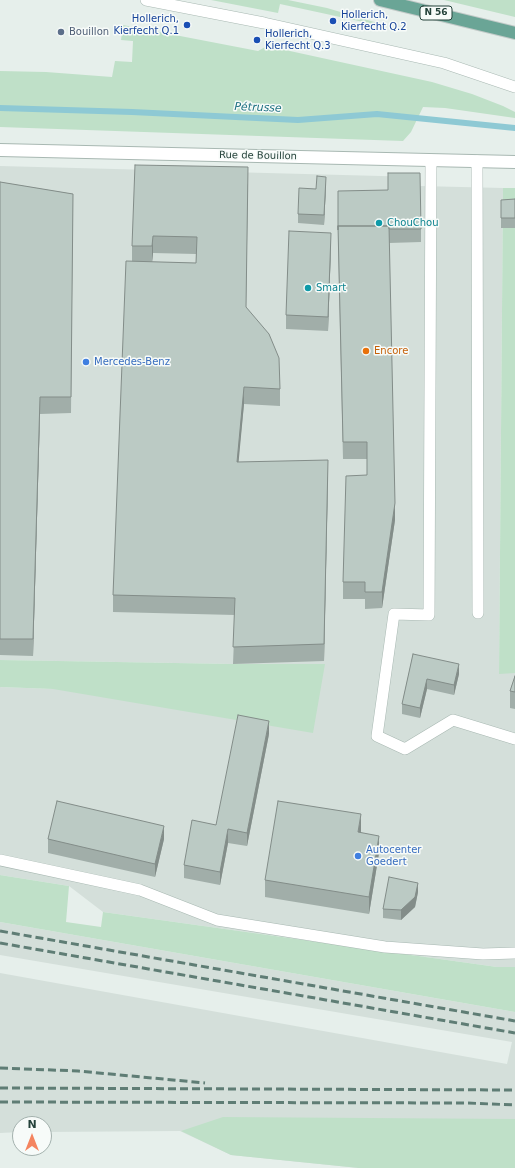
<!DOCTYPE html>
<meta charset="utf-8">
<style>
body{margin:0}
#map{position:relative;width:515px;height:1168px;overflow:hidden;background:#e6efeb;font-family:"DejaVu Sans",sans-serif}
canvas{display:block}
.north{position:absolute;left:12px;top:1116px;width:40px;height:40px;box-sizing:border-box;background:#f7fbf9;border:1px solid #a3b1ad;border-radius:50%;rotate:0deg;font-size:11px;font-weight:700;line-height:16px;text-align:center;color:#24423a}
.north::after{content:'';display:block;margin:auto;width:14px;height:18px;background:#f4845f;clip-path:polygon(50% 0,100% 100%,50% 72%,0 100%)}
</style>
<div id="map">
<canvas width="515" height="1168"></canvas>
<div class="north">N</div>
</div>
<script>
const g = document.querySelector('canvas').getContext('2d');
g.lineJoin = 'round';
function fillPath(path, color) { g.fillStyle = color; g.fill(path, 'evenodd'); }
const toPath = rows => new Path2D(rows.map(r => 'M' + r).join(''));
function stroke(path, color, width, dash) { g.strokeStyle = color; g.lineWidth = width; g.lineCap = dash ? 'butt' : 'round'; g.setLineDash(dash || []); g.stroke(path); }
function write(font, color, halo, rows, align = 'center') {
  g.font = font + ' "DejaVu Sans",sans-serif'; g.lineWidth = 3; g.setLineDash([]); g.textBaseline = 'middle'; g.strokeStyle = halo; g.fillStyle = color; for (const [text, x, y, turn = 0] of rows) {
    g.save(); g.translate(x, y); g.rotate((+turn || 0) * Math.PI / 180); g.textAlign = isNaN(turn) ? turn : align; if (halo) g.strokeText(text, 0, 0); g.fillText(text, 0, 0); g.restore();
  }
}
fillPath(toPath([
 [0,166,419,177,420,186,503,188,499,673,515,673,515,967,497,967,103,912,69,886,0,875,0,687,53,689,325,664,233,664,0,660],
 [0,922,515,1012,515,1168,359,1168,231,1155,180,1131,44,1132,44,1124,20,1124,20,1132,0,1133,0,973,507,1064,512,1042,0,955]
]), '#d4dfda');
fillPath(toPath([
 [211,0,288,0,327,8,381,24,379,25,368,23,280,4,278,13],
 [444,0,515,0,515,17],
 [123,25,258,51,267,46,432,82,472,94,503,106,515,112,515,118,445,108,423,107,411,132,403,141,0,127,0,71,46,72,112,77,115,61,132,62,133,41,121,40],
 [503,188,515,188,515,673,499,674],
 [0,660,233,664,325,664,313,733,53,689,0,687],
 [0,875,69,886,66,922,101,927,103,912,497,967,515,967,515,1012,0,922],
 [223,1117,515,1119,515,1168,359,1168,231,1155,181,1131]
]), '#bfe0c8');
stroke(toPath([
 [0,108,132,112,298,120,377,114,515,128]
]), '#8ec9d4', 6);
const service = toPath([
 [146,0,264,23,444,63,515,87],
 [431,160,429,615,394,614,377,736,405,749,453,720,515,739],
 [477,161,478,613],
 [0,860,140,890,217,920,385,947,483,954,515,953]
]);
const tertiary = toPath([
 [0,150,515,162]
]);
const primary = toPath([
 [380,0,515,33]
]);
stroke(service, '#a8b8b2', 12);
stroke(tertiary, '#a8b8b2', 14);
stroke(primary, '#c2cac8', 14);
stroke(service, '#fff', 11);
stroke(tertiary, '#fff', 12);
stroke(primary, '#6aa596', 12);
stroke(toPath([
 [0,931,515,1021],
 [0,943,515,1033],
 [0,1068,78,1071,205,1083],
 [0,1088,515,1090],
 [0,1102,467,1103,515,1105]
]), '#5f7d75', 3, [8, 4]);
fillPath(toPath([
 [0,182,73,194,71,413,40,414,33,656,0,655],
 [248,184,246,307,280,389,280,406,244,404,238,462,328,477,324,661,233,664,235,615,113,612,113,595,132,261,132,246],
 [153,253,196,254,196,263,152,262],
 [326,186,324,225,298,223,298,214,316,189],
 [338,191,421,229,421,242,389,243,395,520,382,608,365,609,365,599,343,599,343,582,367,475,367,459,343,459,338,243],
 [515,199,515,228,501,228,501,200],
 [331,246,328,331,286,329,286,315],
 [413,654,459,674,454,695,427,689,420,718,402,714,402,704],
 [515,676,515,709,510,708,510,691],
 [269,734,247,846,228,843,220,885,184,878,184,865,216,825],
 [361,831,360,833,379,853,369,914,265,897,265,880],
 [48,839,164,839,155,877,48,853],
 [418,892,415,907,401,920,383,918,383,909]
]), '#a1aea9');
fillPath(toPath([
 [326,177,326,186,324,225,324,215],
 [331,233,331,246,328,331,328,317],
 [153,236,153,253,152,263,152,246],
 [244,387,244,404,237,479,237,462],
 [40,397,40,414,33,656,33,639],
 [328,460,328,477,324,661,324,644],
 [395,503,395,520,382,608,382,592],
 [459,664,459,674,454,695,454,685],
 [427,679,427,689,420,718,420,708],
 [269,721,269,734,247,846,247,833],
 [361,814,361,831,358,849,358,832],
 [164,826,164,839,155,877,155,864],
 [228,829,228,843,220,885,220,872],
 [379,836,379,853,369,914,369,897],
 [418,883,418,892,415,907,401,920,401,910]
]), '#838d89');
const building = toPath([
 [135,165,248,167,246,307,269,334,279,358,280,389,244,387,237,462,328,460,324,644,233,647,235,598,113,595,126,261,196,263,197,237,153,236,152,246,132,246,135,165],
 [388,173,420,173,421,229,389,229,389,226,338,226,338,230,338,191,388,190,388,173],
 [317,176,326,177,324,215,298,214,299,188,316,189,317,176],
 [0,182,73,194,71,397,40,397,33,639,0,639,0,182],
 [515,199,515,218,501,218,501,200,515,199],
 [338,226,389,226,395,503,382,592,365,592,365,582,343,582,346,476,367,475,367,442,343,442,338,226],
 [289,231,331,233,328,317,286,315,289,231],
 [413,654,459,664,454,685,427,679,420,708,402,704,413,654],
 [515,676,515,692,510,691,515,676],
 [238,715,269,721,247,833,228,829,220,872,184,865,192,820,216,825,238,715],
 [57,801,164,826,155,864,48,839,57,801],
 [278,801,361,814,358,832,379,836,369,897,265,880,278,801],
 [389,877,418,883,415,897,401,910,383,909,389,877]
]);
fillPath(building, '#bbcac4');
stroke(building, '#838d89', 1);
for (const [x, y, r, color] of [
 [333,21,4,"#1a4fb4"],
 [187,25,4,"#1a4fb4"],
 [61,32,4,"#5c6f8a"],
 [257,40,4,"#1a4fb4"],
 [379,223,4,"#0f9aa8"],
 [308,288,4,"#0f9aa8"],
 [366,351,4,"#e8710a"],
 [86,362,4,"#3f7fe0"],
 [358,856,4,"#3f7fe0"]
]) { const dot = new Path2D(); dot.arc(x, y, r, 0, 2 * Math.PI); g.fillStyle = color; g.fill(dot); stroke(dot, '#f7fbf9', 1.5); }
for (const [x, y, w] of [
 [436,13,32]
]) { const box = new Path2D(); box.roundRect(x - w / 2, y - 7, w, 14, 3); g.fillStyle = '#f7fbf9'; g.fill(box); stroke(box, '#24423a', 1); }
write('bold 9px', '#24423a', null, [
 ["N 56",436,13]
]);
write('10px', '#164399', '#f7fbf9', [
 ["Hollerich,",341,15],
 ["Kierfecht Q.2",341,27],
 ["Hollerich,",179,19,"right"],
 ["Kierfecht Q.1",179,31,"right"],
 ["Hollerich,",265,34],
 ["Kierfecht Q.3",265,46]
], 'left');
write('10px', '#4e5e75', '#f7fbf9', [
 ["Bouillon",69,32]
], 'left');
write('10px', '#24423a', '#f7fbf9', [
 ["Rue de Bouillon",258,156,1]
]);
write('10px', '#0d838f', '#f7fbf9', [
 ["ChouChou",387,223],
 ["Smart",316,288]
], 'left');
write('10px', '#c56008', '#f7fbf9', [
 ["Encore",374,351]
], 'left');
write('10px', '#366cbe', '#f7fbf9', [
 ["Mercedes-Benz",94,362],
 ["Autocenter",366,850],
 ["Goedert",366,862]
], 'left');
write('italic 11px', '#1c6f80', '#f7fbf9', [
 ["Pétrusse",258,108,2]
]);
</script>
